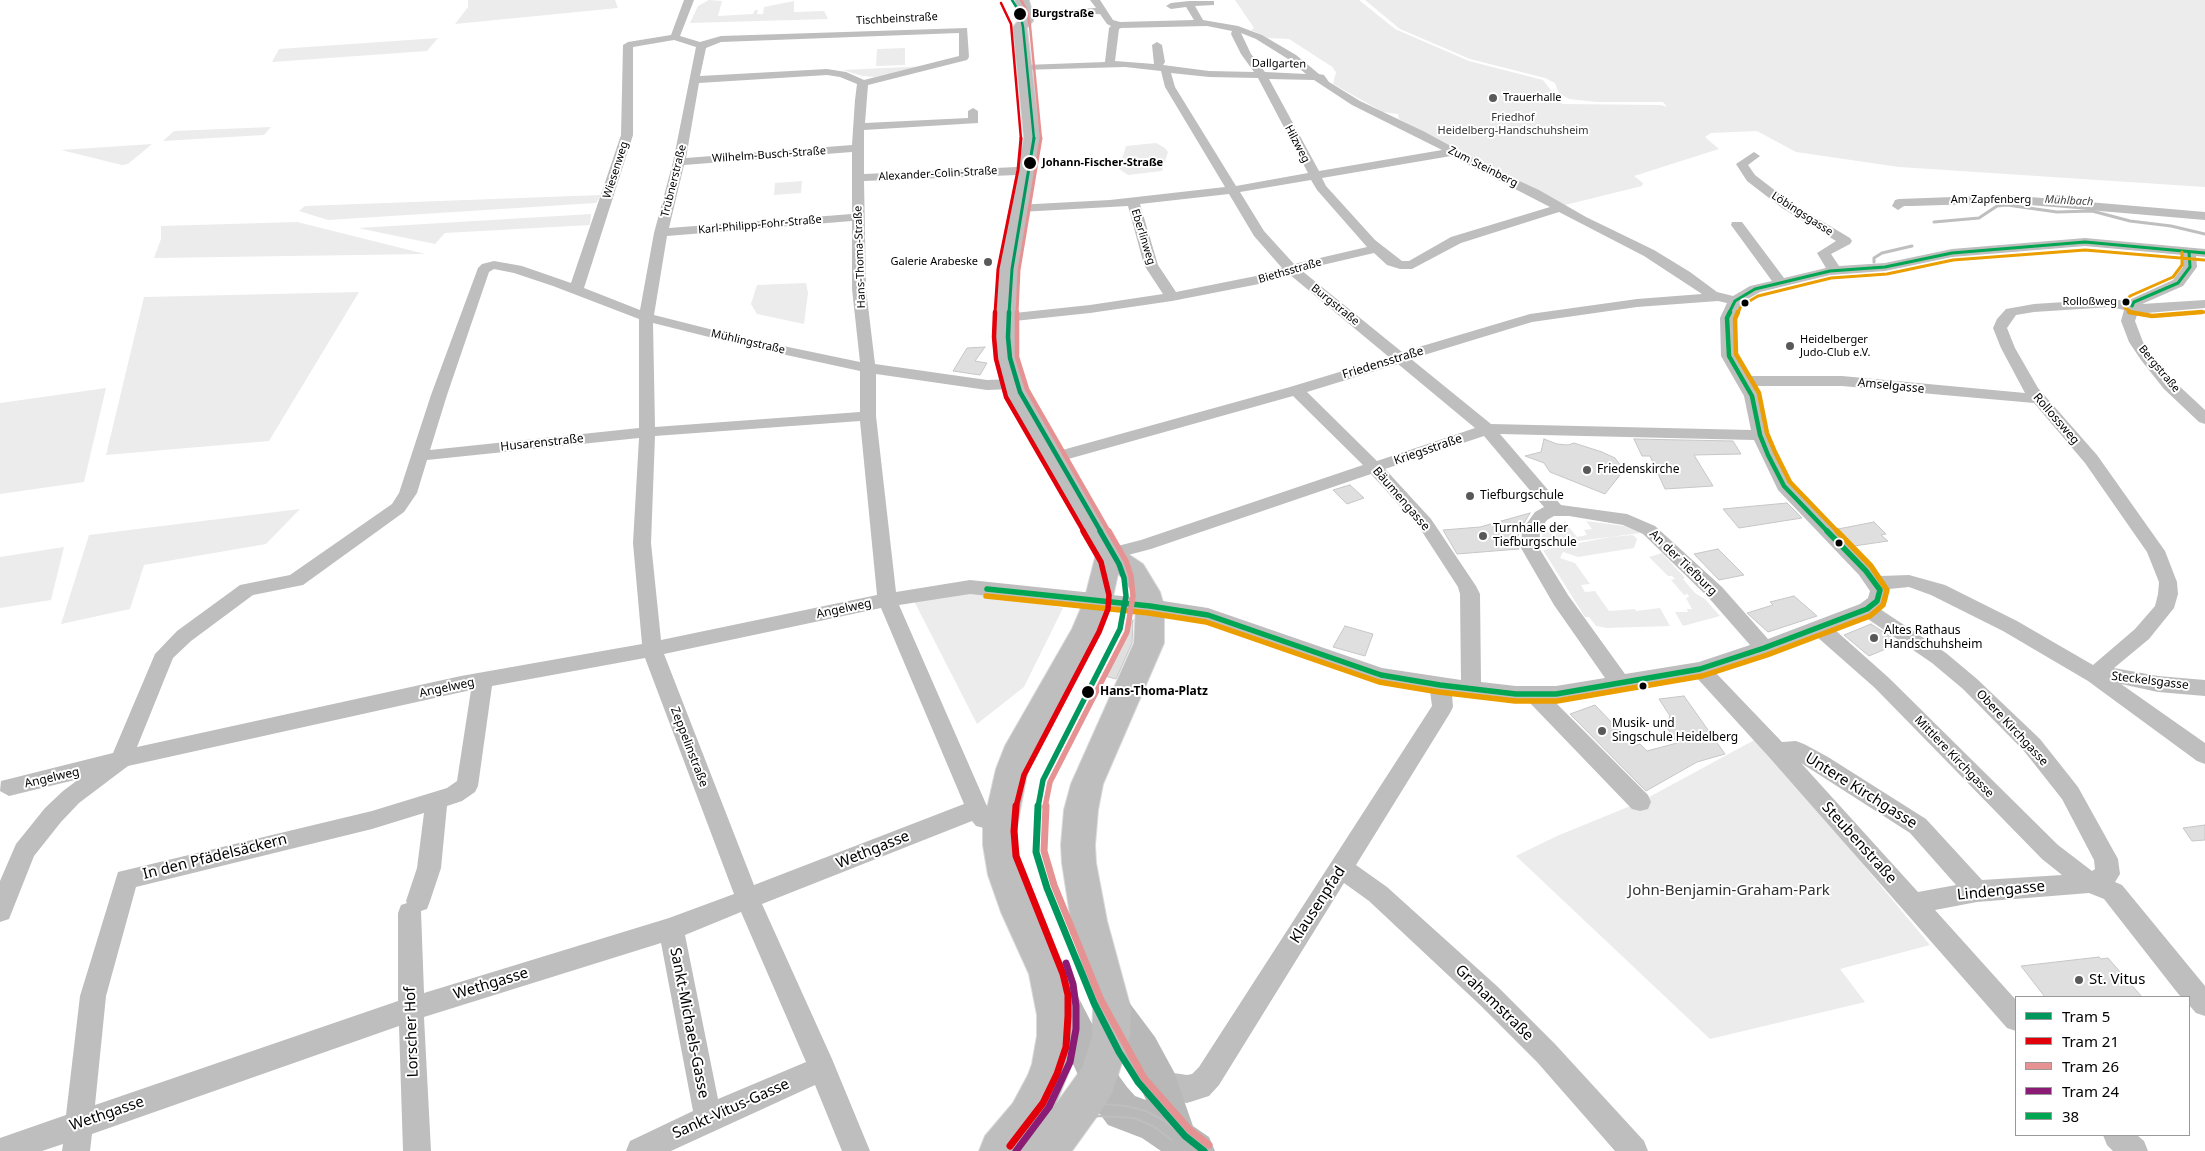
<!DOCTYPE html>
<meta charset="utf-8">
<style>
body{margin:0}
#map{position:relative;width:2205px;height:1151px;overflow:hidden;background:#fff;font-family:"Noto Sans",sans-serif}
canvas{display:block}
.legend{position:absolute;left:2015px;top:996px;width:175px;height:140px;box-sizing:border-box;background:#fff;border:1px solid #999;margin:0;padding:6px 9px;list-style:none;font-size:15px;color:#000}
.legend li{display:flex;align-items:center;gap:10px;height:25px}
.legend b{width:25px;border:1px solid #999}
</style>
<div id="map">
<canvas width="2205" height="1151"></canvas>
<ul class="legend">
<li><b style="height:6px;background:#00975f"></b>Tram 5</li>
<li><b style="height:6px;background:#e2000a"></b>Tram 21</li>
<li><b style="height:6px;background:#e79292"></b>Tram 26</li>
<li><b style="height:6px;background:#8b1c75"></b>Tram 24</li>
<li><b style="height:6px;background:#00a651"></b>38</li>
</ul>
</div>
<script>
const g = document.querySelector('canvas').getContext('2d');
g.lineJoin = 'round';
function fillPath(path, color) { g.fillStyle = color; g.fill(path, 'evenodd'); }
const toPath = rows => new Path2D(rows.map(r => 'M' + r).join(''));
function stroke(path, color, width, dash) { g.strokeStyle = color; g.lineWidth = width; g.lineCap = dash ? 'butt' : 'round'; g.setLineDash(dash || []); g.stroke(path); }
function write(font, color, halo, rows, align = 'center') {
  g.font = font + ' "Noto Sans",sans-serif'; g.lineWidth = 4; g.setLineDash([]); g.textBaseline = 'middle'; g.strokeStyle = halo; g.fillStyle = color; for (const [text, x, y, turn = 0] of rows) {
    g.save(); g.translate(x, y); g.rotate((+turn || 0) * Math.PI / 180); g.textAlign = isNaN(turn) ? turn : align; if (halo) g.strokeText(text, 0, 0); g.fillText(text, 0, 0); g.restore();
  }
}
fillPath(toPath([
 [468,0,615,0,618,8,455,24,468,7],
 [709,0,722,1,718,16,753,14,755,10,758,10,757,14,763,14,764,7,794,1,794,12,824,11,828,19,690,23,698,6],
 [1235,0,1359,0,1395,29,1469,61,1543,80,1562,104,1661,105,1667,107,1663,102,1597,102,1569,99,1559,93,1555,83,1545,78,1470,59,1400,29,1365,0,2205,0,2205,187,1899,167,1796,152,1757,131,1711,133,1705,137,1719,149,1634,176,1643,183,1642,186,1561,206,1399,119,1398,114,1383,112,1333,84,1336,72,1333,69,1334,68,1289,39,1268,38,1251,30,1254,28],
 [438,38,427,51,272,62,279,49],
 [905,48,905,65,876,66,877,49],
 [928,66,875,77,862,76,843,70],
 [271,127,264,135,163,141,174,131],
 [1156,143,1165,148,1168,152,1162,171,1128,175,1119,169,1126,146],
 [152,144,128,164,122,165,61,150],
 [802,181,801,193,774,195,775,183],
 [601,195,596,203,328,220,299,211,305,206],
 [591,214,590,225,445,233,435,244,358,228],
 [297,222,425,254,154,258,161,239,161,226],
 [806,283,808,293,804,324,757,314,751,304,757,285],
 [359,292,269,441,106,455,144,297],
 [106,388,84,482,0,494,0,403],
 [300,509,266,544,144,565,130,609,61,624,89,535],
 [1586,521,1624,526,1641,533,1570,542,1567,538,1540,542,1543,534,1549,528,1565,522,1577,537,1587,535,1584,530,1592,529],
 [1633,535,1637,539,1634,548,1578,557,1563,552,1560,558,1575,563,1590,584,1581,585,1585,592,1595,591,1609,611,1635,609,1636,611,1660,608,1670,626,1607,628,1596,626,1589,617,1585,617,1543,550,1610,537],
 [64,547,51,600,0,608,0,557],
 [1662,553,1685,578,1683,579,1695,593,1705,599,1720,616,1683,626,1675,612,1688,612,1687,609,1692,609,1686,598,1689,597,1688,594,1684,595,1671,580,1675,579,1672,576,1668,576,1649,557],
 [968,589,1063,608,1024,687,977,724,913,599],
 [1758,738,1930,945,1840,969,1865,1002,1710,1039,1516,856,1557,836,1640,802]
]), '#ececec');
stroke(toPath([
 [1934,222,1979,218,1997,206,2007,205,2057,212,2092,211,2130,221,2171,226,2205,234],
 [1874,262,1874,258,1882,253,1912,246]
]), '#bfbfbf', 3);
const building = toPath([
 [985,347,975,361,987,363,980,375,953,371,967,348,985,347],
 [1544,439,1557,444,1568,445,1574,443,1602,452,1615,458,1624,470,1605,494,1550,472,1544,463,1525,456,1541,452,1544,439],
 [1634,439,1733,441,1741,454,1694,455,1713,486,1665,489,1650,456,1642,456,1634,439],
 [1350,485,1364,498,1347,504,1333,490,1350,485],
 [1787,503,1802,518,1739,528,1723,509,1787,503],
 [1530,513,1520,530,1516,542,1519,549,1457,554,1443,530,1480,527,1530,513],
 [1874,522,1886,534,1881,535,1888,541,1854,546,1838,529,1874,522],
 [1718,549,1744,575,1719,580,1694,554,1718,549],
 [1794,596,1817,616,1768,632,1747,613,1773,605,1770,602,1794,596],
 [1133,620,1132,643,1116,679,1105,676,1133,620],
 [1871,624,1900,643,1869,656,1844,635,1871,624],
 [1345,626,1373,634,1365,656,1333,647,1345,626],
 [1684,696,1725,754,1697,762,1646,791,1570,714,1595,705,1634,746,1640,744,1647,751,1677,743,1666,726,1670,716,1659,699,1684,696],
 [2205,825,2205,840,2192,841,2183,828,2205,825],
 [2099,957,2101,959,2108,958,2142,997,2045,997,2021,966,2099,957]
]);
fillPath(building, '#dfdfdf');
stroke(building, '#c7c7c7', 1);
const primary = toPath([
 [1015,0,1029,0,1033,16,1033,21,1027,28,1040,138,1018,269,1015,337,1017,357,1024,384,1033,402,1119,548,1143,564,1160,592,1164,606,1164,643,1103,784,1098,810,1095,845,1096,863,1107,921,1131,1009,1130,1037,1113,1091,1103,1108,1072,1151,979,1151,985,1136,1013,1103,1028,1075,1032,1064,1037,1036,1037,1015,1029,974,1001,912,988,875,983,845,983,826,996,769,1005,746,1072,629,1084,601,1096,554,1069,504,1009,402,1002,384,995,357,993,337,998,269,1024,138,1013,27,1019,20,1015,0],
 [1118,574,1123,578,1132,592,1136,606,1134,643,1071,784,1064,810,1061,845,1062,863,1071,921,1093,1009,1092,1037,1082,1068,1056,1104,1072,1064,1075,1036,1075,1015,1067,974,1036,910,1022,875,1017,845,1017,826,1028,769,1037,747,1100,629,1112,601,1118,574]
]);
stroke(primary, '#dbdbdb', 2);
fillPath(toPath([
 [684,0,694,0,680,36,700,42,721,36,967,28,969,57,967,60,868,85,865,123,968,118,968,111,973,108,978,111,978,123,864,130,864,174,1017,167,1023,171,1017,175,864,181,866,289,875,364,987,380,1013,379,1018,381,1021,384,1018,387,1013,389,987,390,876,374,876,416,896,592,970,580,1150,599,1208,608,1382,668,1461,680,1460,594,1458,587,1419,527,1371,474,1151,549,1109,560,1102,558,1100,554,1102,550,1141,540,1363,465,1293,396,1054,463,1048,462,1046,458,1048,454,1290,387,1389,357,1289,274,1259,284,1172,301,1090,313,1005,322,1000,321,998,318,1005,314,1090,305,1163,294,1144,265,1128,206,1020,212,1016,211,1014,208,1016,205,1110,200,1225,187,1165,87,1161,71,1125,67,1021,70,1020,68,1025,65,1105,62,1109,28,1111,26,1107,24,1100,14,1044,16,1041,15,1041,11,1096,8,1090,0,1100,0,1113,20,1120,22,1194,20,1186,7,1171,9,1166,6,1171,3,1189,1,1214,1,1214,5,1195,6,1203,20,1238,26,1262,35,1296,55,1319,74,1324,75,1329,82,1360,101,1425,132,1491,168,1539,190,1586,217,1654,250,1690,272,1717,292,1733,296,1750,286,1772,281,1731,225,1732,222,1742,222,1784,278,1826,268,1817,253,1836,241,1782,208,1747,181,1736,164,1754,152,1760,156,1748,165,1755,175,1790,202,1850,238,1852,241,1850,244,1831,254,1839,266,1885,263,1952,249,2085,238,2205,249,2205,257,2196,256,2197,267,2183,286,2142,304,2205,300,2205,308,2147,313,2138,312,2135,321,2143,342,2152,354,2176,383,2205,410,2205,424,2199,422,2164,389,2141,360,2129,342,2121,321,2124,310,2111,307,2034,312,2016,315,2007,328,2015,348,2038,388,2097,455,2165,551,2177,582,2178,594,2174,608,2149,639,2114,668,2158,676,2205,680,2205,696,2158,692,2121,684,2205,743,2205,764,2197,761,2088,681,2003,631,1931,595,1909,587,1889,589,1887,601,1880,609,1946,653,1977,679,2040,739,2078,787,2118,859,2120,874,2115,882,2122,885,2205,986,2205,1016,2196,1013,2189,1005,2189,997,2181,997,2176,991,2104,899,2089,893,1977,902,1935,910,2016,1000,2016,1031,2007,1028,1769,757,1696,677,1555,702,1648,795,1651,802,1648,809,1640,811,1632,809,1529,702,1452,694,1453,707,1450,713,1356,865,1387,887,1498,987,1555,1044,1644,1141,1648,1151,1615,1151,1537,1062,1480,1005,1369,901,1344,883,1219,1085,1209,1096,1187,1103,1160,1099,1150,1095,1146,1085,1150,1075,1160,1071,1187,1075,1192,1074,1199,1067,1432,706,1430,691,1374,680,1206,622,1150,613,970,594,899,605,986,804,995,819,992,826,984,828,976,826,972,821,762,904,832,1059,870,1151,842,1151,815,1085,671,1151,626,1151,630,1141,693,1111,661,943,424,1017,431,1151,403,1151,399,1026,92,1134,90,1151,62,1151,63,1144,42,1151,0,1151,0,1138,66,1115,80,996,118,872,372,811,447,788,457,781,471,690,128,766,79,803,61,822,34,856,9,919,0,922,0,881,16,844,45,808,63,791,79,779,9,796,0,791,1,781,113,753,155,654,177,631,240,585,290,575,392,504,399,493,431,395,478,268,482,264,494,261,522,266,571,283,621,135,623,45,628,42,671,35,684,0],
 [1207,26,1232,31,1231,34,1241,54,1254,72,1209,71,1163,65,1165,62,1162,45,1157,42,1152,45,1154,64,1115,61,1119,29,1121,28,1207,26],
 [959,33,959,56,864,80,846,72,827,69,700,76,706,48,721,42,959,33],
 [1241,33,1256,39,1288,59,1306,74,1265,72,1251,54,1241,33],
 [674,40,696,47,673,162,654,233,640,310,584,288,633,135,633,47,674,40],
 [1171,73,1209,77,1258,78,1308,173,1236,186,1175,87,1171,73],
 [827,75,840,77,857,84,855,100,852,145,686,158,699,83,827,75],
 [1269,79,1314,80,1352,105,1442,150,1319,171,1269,79],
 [852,152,852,214,669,228,684,165,852,152],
 [1451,156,1550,207,1451,237,1409,261,1402,261,1375,240,1326,186,1322,178,1451,156],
 [1311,180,1317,190,1367,247,1294,264,1264,231,1240,192,1311,180],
 [1229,194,1254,236,1282,268,1256,276,1176,292,1158,265,1140,204,1229,194],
 [1559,212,1644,256,1702,294,1637,299,1530,314,1402,352,1301,270,1374,253,1387,265,1400,269,1412,269,1461,243,1559,212],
 [852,221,852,289,860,362,745,338,654,315,667,236,852,221],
 [2085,246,2183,255,2183,267,2173,280,2127,301,2111,299,2034,304,2006,309,1997,319,1993,328,2001,348,2025,393,1842,376,1748,376,1737,356,1734,318,1741,303,1760,292,1830,275,1885,271,1952,257,2085,246],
 [494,269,514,273,553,286,639,319,639,428,430,450,447,395,489,272,494,269],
 [1718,301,1727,303,1720,318,1721,356,1744,396,1751,430,1491,424,1411,359,1532,322,1637,307,1718,301],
 [653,323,745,346,860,371,860,412,655,427,653,323],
 [1398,364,1475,428,1377,461,1307,392,1398,364],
 [1754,386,1842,386,2034,403,2085,463,2147,552,2159,582,2158,594,2155,606,2135,629,2093,665,2017,621,1945,585,1909,575,1880,576,1791,483,1768,435,1760,396,1754,386],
 [860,421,877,595,661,640,651,543,655,436,860,421],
 [1500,434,1754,440,1778,490,1859,575,1870,591,1868,598,1860,604,1768,639,1722,587,1655,526,1627,514,1561,505,1500,434],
 [1484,436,1544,507,1535,512,1522,530,1521,548,1554,605,1605,678,1556,686,1516,686,1481,682,1480,594,1476,586,1431,519,1385,469,1484,436],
 [639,438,633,543,642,644,461,676,137,747,173,658,191,641,253,595,303,585,404,512,417,493,427,460,639,438],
 [1554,516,1569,516,1623,525,1643,534,1708,597,1750,645,1699,662,1625,674,1568,595,1539,548,1540,530,1547,520,1554,516],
 [881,608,964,804,754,885,664,654,881,608],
 [1865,617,1932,663,1963,689,2024,751,2062,799,2094,860,2095,869,2092,871,2058,845,1889,678,1834,629,1865,617],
 [1816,636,1875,688,2042,859,2062,875,1982,880,1926,819,1828,757,1804,744,1796,741,1782,742,1715,672,1816,636],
 [645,658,734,894,669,918,424,993,421,911,427,909,430,901,441,868,447,806,462,801,475,792,478,786,492,686,645,658],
 [1801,763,1910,833,1956,885,1918,892,1801,763],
 [424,813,417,868,406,901,407,903,401,905,398,913,398,1001,95,1105,106,996,136,887,372,829,424,813],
 [741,912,806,1062,718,1099,685,935,741,912],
 [2007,195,2205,212,2205,220,2007,203,1912,206,1904,206,1898,210,1892,206,1895,200,1899,199,2007,195],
 [2103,1135,2137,1135,2144,1141,2148,1151,2113,1151,2107,1145,2103,1135]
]), '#bebebe');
fillPath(toPath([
 [1059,980,1072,985,1119,1076,1127,1087,1135,1096,1146,1100,1129,1063,1099,1021,1094,1009,1099,997,1112,992,1125,997,1155,1037,1174,1072,1193,1126,1209,1137,1215,1151,1161,1151,1142,1138,1108,1125,1091,1102,1041,997,1046,985,1059,980]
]), '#b8b8b8');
fillPath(primary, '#bebebe');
stroke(toPath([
 [1023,1142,1039,1126,1060,1113,1080,1107,1102,1104,1126,1106,1146,1111,1163,1120,1185,1136],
 [1032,1150,1061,1127,1075,1120,1099,1116,1134,1118,1153,1126,1172,1140]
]), '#bebebe', 2);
stroke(toPath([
 [2132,306,2134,302,2178,283,2190,267,2189,252],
 [1729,313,1735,301,1755,289,1830,271,1885,267,1952,253,2085,242,2205,253]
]), '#00a651', 3);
stroke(toPath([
 [1730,312,1727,318,1729,356,1752,396,1760,435,1768,455,1784,486,1828,532]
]), '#00a651', 4.5);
stroke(toPath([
 [987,589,1150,606,1208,615,1381,675,1440,685,1516,694,1556,694,1700,669,1764,648,1867,609,1877,601,1880,590,1866,571,1827,531]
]), '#00a651', 5.5);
stroke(toPath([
 [1738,313,1741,306,1758,296,1831,278,1887,274,1953,260,2085,250,2204,260],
 [2133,313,2125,308,2125,303,2130,296,2173,277,2182,265,2182,252],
 [2186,313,2205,312]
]), '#eb9e00', 3);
stroke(toPath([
 [1738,312,1735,319,1736,354,1759,393,1767,433,1775,452,1790,482,1838,532],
 [2129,312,2152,316,2202,312]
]), '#eb9e00', 4.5);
stroke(toPath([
 [986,596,1149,613,1206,622,1379,682,1439,692,1515,701,1557,701,1702,676,1767,655,1870,616,1883,605,1887,590,1871,566,1837,531]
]), '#eb9e00', 5.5);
stroke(toPath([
 [1012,0,1020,13,1023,27,1034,139]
]), '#00975f', 2.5);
stroke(toPath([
 [1009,313,1012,269,1034,138]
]), '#00975f', 3);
stroke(toPath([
 [1009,312,1008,337,1010,358,1020,392,1101,532]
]), '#00975f', 4.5);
stroke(toPath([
 [1038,807,1043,780,1120,629,1126,596,1124,578,1119,564,1100,531]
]), '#00975f', 5.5);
stroke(toPath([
 [1038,806,1036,852,1047,888,1094,1003,1119,1052,1138,1082,1185,1136,1204,1151]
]), '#00975f', 7);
stroke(toPath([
 [1001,3,1011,24,1021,139]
]), '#e2000a', 2.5);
stroke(toPath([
 [995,313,998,269,1018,170,1021,138]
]), '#e2000a', 3);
stroke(toPath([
 [995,312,994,337,996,359,1006,397,1084,532]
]), '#e2000a', 4.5);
stroke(toPath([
 [1016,807,1024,775,1099,632,1108,609,1109,595,1101,562,1083,531]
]), '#e2000a', 5.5);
stroke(toPath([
 [1010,1146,1043,1103,1057,1074,1066,1047,1068,1016,1068,995,1063,974,1016,856,1014,831,1016,806]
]), '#e2000a', 7);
stroke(toPath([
 [1021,0,1027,11,1030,26,1041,139]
]), '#e79292', 2.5);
stroke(toPath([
 [1017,313,1019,270,1041,138]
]), '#e79292', 3);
stroke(toPath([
 [1017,312,1017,357,1027,389,1109,532]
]), '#e79292', 4.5);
stroke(toPath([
 [1045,807,1050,782,1127,632,1133,596,1131,576,1126,561,1109,531]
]), '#e79292', 5.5);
stroke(toPath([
 [1046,806,1044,851,1054,885,1101,1000,1144,1078,1190,1130,1209,1145]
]), '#e79292', 7);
stroke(toPath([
 [1016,1151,1049,1107,1070,1062,1076,1029,1076,1006,1073,984,1066,963]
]), '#8b1c75', 7);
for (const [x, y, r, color] of [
 [1020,14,7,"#000"],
 [1493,98,5,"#595959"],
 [1030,163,7,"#000"],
 [988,262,5,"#595959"],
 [2126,302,4.5,"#000"],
 [1745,303,4.5,"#000"],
 [1790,346,5,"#595959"],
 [1587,470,5,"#595959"],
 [1470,496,5,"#595959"],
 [1483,536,5,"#595959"],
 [1839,543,4.5,"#000"],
 [1874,638,5,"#595959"],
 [1643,686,4.5,"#000"],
 [1088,692,7,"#000"],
 [1602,731,5,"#595959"],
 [2079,980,5,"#595959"]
]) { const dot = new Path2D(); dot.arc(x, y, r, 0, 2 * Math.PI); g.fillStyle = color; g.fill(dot); stroke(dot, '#fff', 2); }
write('bold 11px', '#000', '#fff', [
 ["Burgstraße",1032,14],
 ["Johann-Fischer-Straße",1042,163]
], 'left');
write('11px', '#000', '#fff', [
 ["Tischbeinstraße",897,19,-3],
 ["Dallgarten",1279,64,1],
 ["Hilzweg",1297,144,62],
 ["Wilhelm-Busch-Straße",769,155,-4],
 ["Zum Steinberg",1483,167,27],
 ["Wiesenweg",616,170,-72],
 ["Alexander-Colin-Straße",938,174,-3],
 ["Trübnerstraße",674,181,-76],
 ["Am Zapfenberg",1991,200],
 ["Löbingsgasse",1802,214,33],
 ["Karl-Philipp-Fohr-Straße",760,225,-5],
 ["Eberlinweg",1143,237,73],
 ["Hans-Thoma-Straße",860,257,-92],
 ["Biethsstraße",1290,271,-16],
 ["Burgstraße",1335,305,39],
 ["Mühlingstraße",748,342,13],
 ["Bergstraße",2159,369,50]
]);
write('11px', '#000', '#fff', [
 ["Trauerhalle",1503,98],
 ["Galerie Arabeske",978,262,"right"],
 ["Heidelberger",1800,340],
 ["Judo-Club e.V.",1800,353]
], 'left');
write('11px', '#333', '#fff', [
 ["Friedhof",1513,118],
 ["Heidelberg-Handschuhsheim",1513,131]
]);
write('italic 11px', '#444', '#fff', [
 ["Mühlbach",2069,201,3]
]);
write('11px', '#000', '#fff', [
 ["Rolloßweg",2117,302]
], 'right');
write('12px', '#000', '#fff', [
 ["Friedensstraße",1383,363,-17],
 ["Amselgasse",1891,386,6],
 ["Rollossweg",2056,419,49],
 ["Husarenstraße",542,443,-6],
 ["Kriegsstraße",1428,450,-19],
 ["Bäumengasse",1401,499,49],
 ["An der Tiefburg",1683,563,44],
 ["Angelweg",844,609,-12],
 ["Steckelsgasse",2150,681,7],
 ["Angelweg",447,688,-12],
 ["Obere Kirchgasse",2012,728,47],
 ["Zeppelinstraße",689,747,69],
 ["Mittlere Kirchgasse",1954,757,46],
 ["Angelweg",52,778,-13]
]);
write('12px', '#000', '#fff', [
 ["Friedenskirche",1597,470],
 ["Tiefburgschule",1480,496],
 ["Turnhalle der",1493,529],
 ["Tiefburgschule",1493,543],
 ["Altes Rathaus",1884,631],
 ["Handschuhsheim",1884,645],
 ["Musik- und",1612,724],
 ["Singschule Heidelberg",1612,738]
], 'left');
write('bold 12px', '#000', '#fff', [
 ["Hans-Thoma-Platz",1100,692]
], 'left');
write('15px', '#000', '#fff', [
 ["Untere Kirchgasse",1861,791,32],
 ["Steubenstraße",1859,843,48],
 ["Wethgasse",873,850,-22],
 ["In den Pfädelsäckern",215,857,-14],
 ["Lindengasse",2001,891,-6],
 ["Klausenpfad",1318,905,-57],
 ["Wethgasse",491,984,-17],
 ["Grahamstraße",1494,1003,44],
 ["Sankt-Michaels-Gasse",689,1023,79],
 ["Lorscher Hof",412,1032,-92],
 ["Sankt-Vitus-Gasse",731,1109,-24],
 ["Wethgasse",107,1114,-19]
]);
write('15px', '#333', '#fff', [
 ["John-Benjamin-Graham-Park",1729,891]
]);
write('15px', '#000', '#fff', [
 ["St. Vitus",2089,980]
], 'left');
</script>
